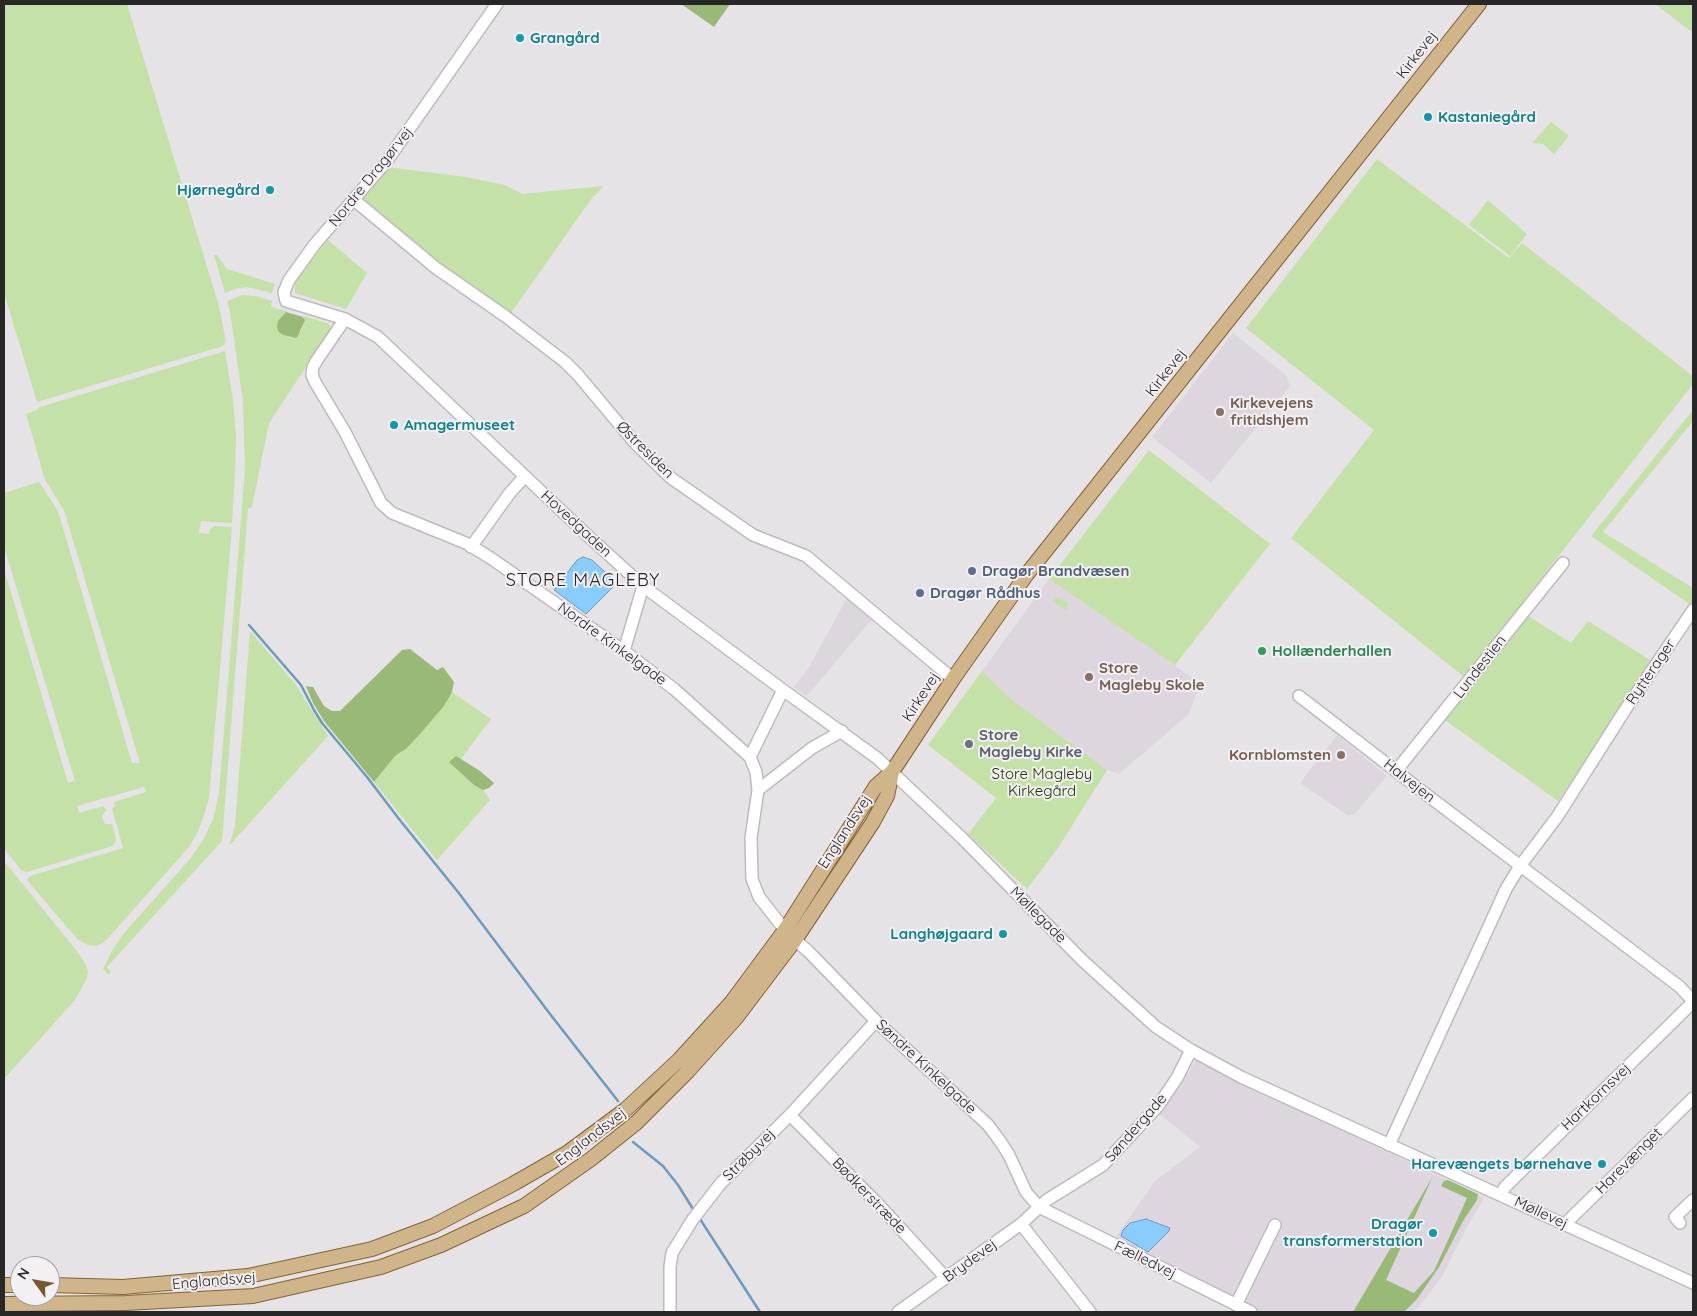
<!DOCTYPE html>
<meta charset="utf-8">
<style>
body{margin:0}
#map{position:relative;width:1697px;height:1316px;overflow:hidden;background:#e6e3e6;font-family:Quicksand,sans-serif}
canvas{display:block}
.frame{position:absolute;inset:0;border:5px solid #272728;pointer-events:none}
.north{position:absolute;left:10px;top:1256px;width:50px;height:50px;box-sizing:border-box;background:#f3f0f3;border:1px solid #a1a0a2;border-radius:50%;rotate:302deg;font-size:14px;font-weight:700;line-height:20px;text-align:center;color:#272728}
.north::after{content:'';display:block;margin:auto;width:18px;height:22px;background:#75592c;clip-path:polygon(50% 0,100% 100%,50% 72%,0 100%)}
</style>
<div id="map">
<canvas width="1697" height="1316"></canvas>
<div class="frame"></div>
<div class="north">N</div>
</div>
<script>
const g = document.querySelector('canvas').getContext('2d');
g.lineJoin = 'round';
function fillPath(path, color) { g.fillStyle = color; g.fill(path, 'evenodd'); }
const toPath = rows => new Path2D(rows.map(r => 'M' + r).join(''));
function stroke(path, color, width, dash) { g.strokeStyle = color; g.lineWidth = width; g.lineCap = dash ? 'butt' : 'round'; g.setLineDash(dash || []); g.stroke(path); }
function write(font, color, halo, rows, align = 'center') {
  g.font = font + ' Quicksand,sans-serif'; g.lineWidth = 4; g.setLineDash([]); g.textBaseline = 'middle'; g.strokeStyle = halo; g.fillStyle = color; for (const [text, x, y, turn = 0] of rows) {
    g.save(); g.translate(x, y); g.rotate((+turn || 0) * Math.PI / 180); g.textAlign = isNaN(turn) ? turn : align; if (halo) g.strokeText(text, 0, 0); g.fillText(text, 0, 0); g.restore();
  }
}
fillPath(toPath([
 [1233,333,1286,375,1290,386,1211,483,1152,437],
 [1049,579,1153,649,1200,684,1189,714,1119,774,1107,770,1011,699,982,671],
 [848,596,873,618,807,696,794,687,809,667],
 [1337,735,1387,776,1354,815,1347,815,1300,783],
 [1196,1060,1484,1198,1467,1227,1442,1277,1421,1304,1413,1312,1261,1312,1204,1287,1113,1241,1155,1181,1200,1147,1158,1113,1179,1089]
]), '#ddd6df');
fillPath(toPath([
 [4,4,127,4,219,306,226,342,223,346,37,402,4,293],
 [1655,4,1693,4,1693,33],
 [1551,122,1569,136,1554,154,1543,144,1532,143],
 [1377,159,1509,258,1522,243,1693,376,1693,384,1464,677,1291,538,1374,430,1246,328],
 [387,167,466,177,505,185,522,194,604,186,592,198,511,313,507,313,468,286,358,200],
 [1488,200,1527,234,1510,256,1469,225],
 [328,240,367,273,346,309,295,293,295,282,297,278],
 [214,255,217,255,227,269,275,284,272,293,247,287,235,289,225,293],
 [242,295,256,296,272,301,271,307,287,311,282,316,283,335,291,338,298,336,303,327,304,316,329,324,331,329,269,423,252,507,248,509,222,841,107,967,111,972,108,975,103,969,113,949,124,933,190,859,203,840,213,819,219,793,245,469,243,402,230,312,227,301],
 [225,351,233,400,236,436,235,474,232,523,201,521,199,533,209,534,210,529,214,526,232,527,209,798,204,815,197,834,188,848,110,936,103,943,96,946,88,945,77,939,27,880,30,876,123,848,112,808,115,806,114,802,146,792,144,787,77,806,79,813,104,806,105,809,107,809,102,816,105,824,111,824,113,827,116,840,113,846,27,872,22,871,4,849,4,569,68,783,75,781,4,547,4,493,39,482,58,511,132,763,140,763,64,510,45,480,26,414,37,410,37,408],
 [1693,410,1693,421,1603,532,1693,588,1693,602,1691,605,1591,536],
 [1149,450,1270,544,1175,665,1049,579],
 [1057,597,1068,603,1067,610,1052,601],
 [1527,615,1571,643,1588,621,1653,662,1558,801,1442,718],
 [250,631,296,685,328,736,229,846,235,826],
 [982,671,1011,699,1107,770,1058,848,1027,889,968,834,996,798,928,745],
 [452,692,491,719,460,760,466,777,474,785,483,790,490,800,437,860,374,782,396,755,406,749,420,734,444,706],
 [4,861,80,955,86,965,88,972,87,978,75,1000,4,1079]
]), '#c4e1a7');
fillPath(toPath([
 [681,4,730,4,714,27],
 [286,312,303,317,305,320,298,336,295,338,283,335,278,331,277,327,278,321],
 [410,649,437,670,443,667,454,682,452,692,444,706,420,734,406,749,396,755,374,782,324,721,313,703,306,686,313,687,324,706,332,711,340,711,402,650],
 [456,756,480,771,494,783,489,788,483,790,474,785,449,762],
 [1433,1176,1386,1280,1414,1293,1434,1271,1467,1198,1441,1186,1444,1181,1448,1180,1478,1194,1477,1200,1463,1221,1439,1267,1417,1299,1404,1312,1353,1312]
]), '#99b976');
const water = toPath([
 [583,557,592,560,617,583,586,614,554,590,577,560,583,557],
 [1146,1219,1170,1228,1169,1231,1148,1252,1121,1236,1123,1230,1130,1223,1146,1219]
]);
fillPath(water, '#89cdfe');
stroke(water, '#6c9bbe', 1);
stroke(toPath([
 [249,625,301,685,314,710,322,723,367,777,399,819,458,892,550,1014,618,1101],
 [633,1142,663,1166,678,1185,693,1209],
 [700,1219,760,1312]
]), '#6c9bbe', 2.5);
const minor = toPath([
 [497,4,386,162,315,244,289,280,284,292,286,301,345,319,378,337,587,535,643,586,783,690,877,758,962,838,1083,961,1156,1027,1191,1050,1241,1077,1693,1283],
 [353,199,436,268,505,316,565,362,578,375,635,443,671,478,753,535,806,556,953,679],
 [345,319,317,360,313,367,312,375,315,382,345,432,381,503,392,513,468,544,492,559,624,651,674,689,750,757,756,772,758,790,751,838,752,879,759,897,785,930],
 [471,547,509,494,525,476],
 [624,651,643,586],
 [1299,696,1427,795,1680,987,1693,1001],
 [750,757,783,690],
 [1396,771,1563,563],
 [758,790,812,748,842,731],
 [795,940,808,951,876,1021,988,1125,1000,1141,1009,1155,1026,1192,1039,1207,1251,1312],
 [790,1115,879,1205,946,1278],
 [1389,1145,1506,889,1520,866,1557,817,1625,710,1693,610],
 [1501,1194,1505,1187,1693,1002],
 [1680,1223,1675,1217,1693,1200],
 [1021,1224,1090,1312],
 [1565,1224,1693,1098],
 [1236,1305,1275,1225],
 [670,1312,670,1267,672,1253,693,1219,721,1183,790,1115,876,1021],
 [898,1312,1021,1224,1047,1200,1103,1165,1158,1106,1177,1078,1191,1050]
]);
const major = toPath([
 [4,1285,20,1285],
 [50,1285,123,1287,248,1276,372,1249,433,1226,513,1184,567,1153,625,1110,679,1060,731,1003,785,930,876,786,892,772,953,679,1027,574,1479,4],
 [4,1304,126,1303,253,1296,381,1267,441,1245,524,1206,591,1159,636,1123,688,1071,736,1018,795,940,873,822,887,796,892,772]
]);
stroke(minor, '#bdbbbd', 14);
stroke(major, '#826335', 16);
stroke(minor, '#fff', 11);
stroke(major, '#d1b58a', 14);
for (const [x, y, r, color] of [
 [520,38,5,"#0f9aa8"],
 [1428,117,5,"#0f9aa8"],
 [270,190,5,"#0f9aa8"],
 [1220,412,5,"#8d6e63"],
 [394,425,5,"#0f9aa8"],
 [972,571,5,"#5c6f8a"],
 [920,593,5,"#5c6f8a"],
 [1262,651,5,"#2e9e5b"],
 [1089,677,5,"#8d6e63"],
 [969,744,5,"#6b7280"],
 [1341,755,5,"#8d6e63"],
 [1003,934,5,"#0f9aa8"],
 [1602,1164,5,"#0f9aa8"],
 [1433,1233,5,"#0f9aa8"]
]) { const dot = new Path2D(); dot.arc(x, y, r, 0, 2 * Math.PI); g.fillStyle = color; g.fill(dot); stroke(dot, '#f3f0f3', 2); }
write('bold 15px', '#0d838f', '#f3f0f3', [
 ["Grangård",530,38,"left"],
 ["Kastaniegård",1438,117,"left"],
 ["Hjørnegård",260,190],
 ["Amagermuseet",404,425,"left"],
 ["Langhøjgaard",993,934],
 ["Harevængets børnehave",1592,1164],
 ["Dragør",1423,1224],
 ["transformerstation",1423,1241]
], 'right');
write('15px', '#272728', '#f3f0f3', [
 ["Kirkevej",1417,55,-52],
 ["Nordre Dragørvej",371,177,-51],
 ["Kirkevej",1166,373,-52],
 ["Østresiden",645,450,45],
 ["Hovedgaden",576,524,43],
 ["Nordre Kinkelgade",612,644,36],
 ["Lundestien",1480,667,-52],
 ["Rytterager",1651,672,-56],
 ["Kirkevej",921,697,-57],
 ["Halvejen",1409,781,38],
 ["Englandsvej",845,832,-57],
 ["Møllegade",1038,915,45],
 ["Søndre Kinkelgade",926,1067,43],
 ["Hartkornsvej",1596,1097,-44],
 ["Søndergade",1136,1128,-49],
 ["Englandsvej",591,1137,-38],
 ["Strøbyvej",749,1155,-45],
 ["Harevænget",1629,1161,-45],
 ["Bødkerstræde",869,1196,46],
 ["Møllevej",1541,1213,25],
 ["Fælledvej",1145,1260,26],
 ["Brydevej",970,1261,-36],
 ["Englandsvej",214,1281,-5]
]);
write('bold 15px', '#785e54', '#f3f0f3', [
 ["Kirkevejens",1230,403],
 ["fritidshjem",1230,420],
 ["Store",1099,668],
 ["Magleby Skole",1099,685],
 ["Kornblomsten",1331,755,"right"]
], 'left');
write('bold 15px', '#4e5e75', '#f3f0f3', [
 ["Dragør Brandvæsen",982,571],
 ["Dragør Rådhus",930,593]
], 'left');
write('bold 15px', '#27864d', '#f3f0f3', [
 ["Hollænderhallen",1272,651]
], 'left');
write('bold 15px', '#5b616d', '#f3f0f3', [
 ["Store",979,735],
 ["Magleby Kirke",979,752]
], 'left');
write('15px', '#213403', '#f3f0f3', [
 ["Store Magleby",1042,774],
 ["Kirkegård",1042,791]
]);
g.letterSpacing = '1px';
write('18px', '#272728', '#f3f0f3', [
 ["STORE MAGLEBY",583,581]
]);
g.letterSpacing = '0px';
</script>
